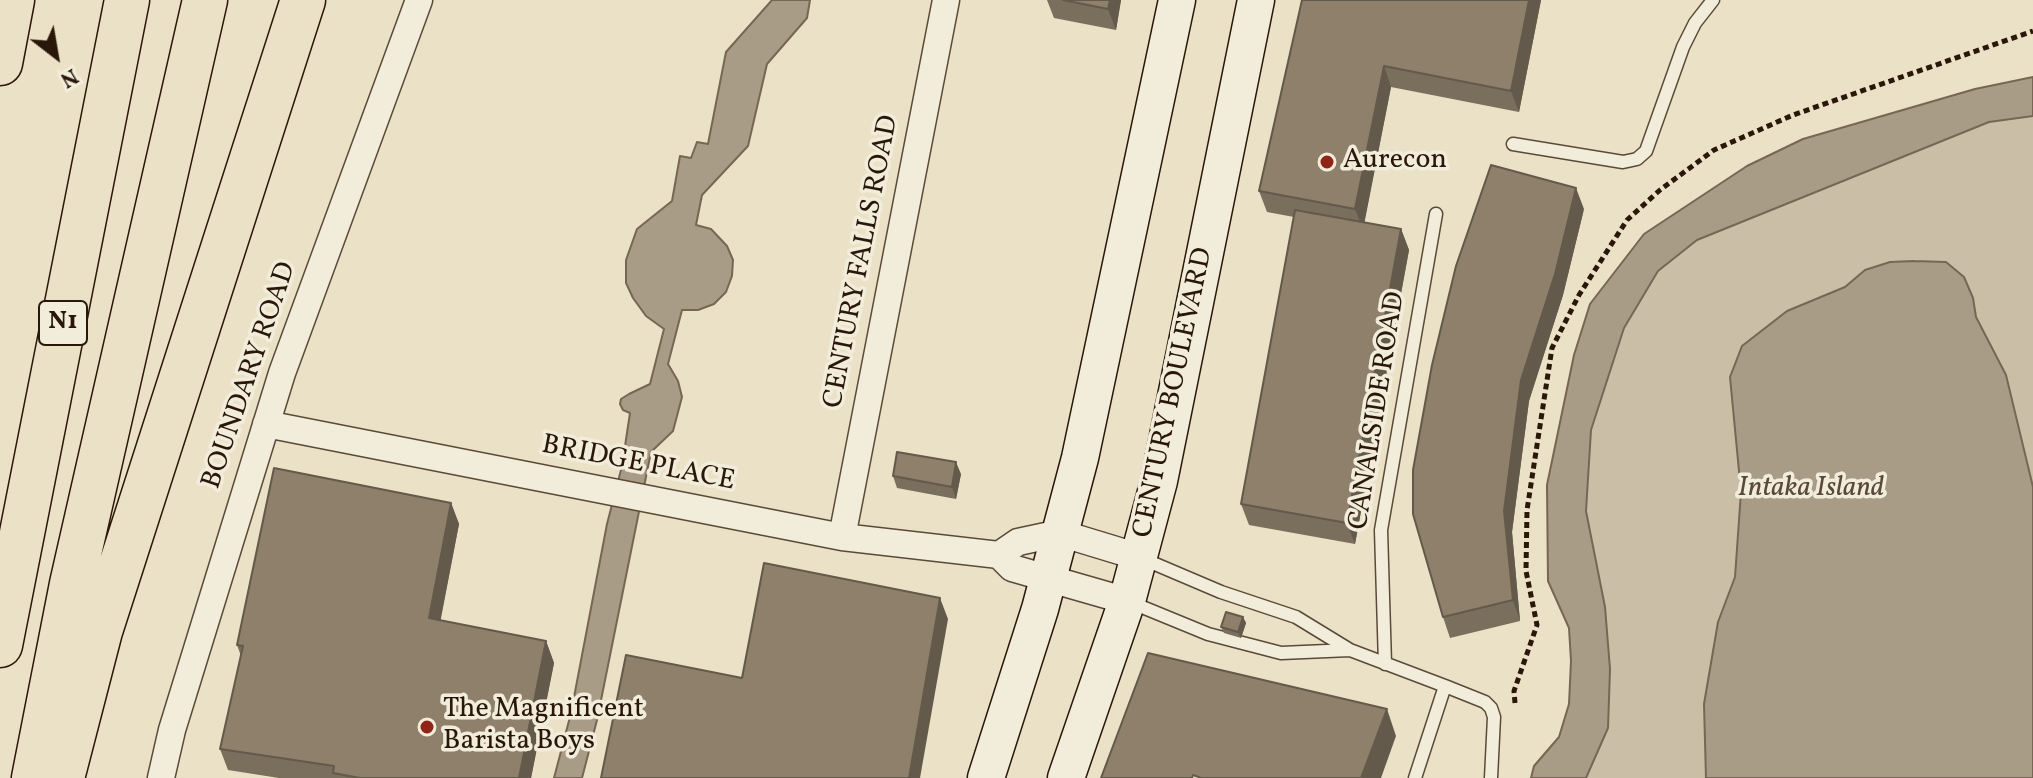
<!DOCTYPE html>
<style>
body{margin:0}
#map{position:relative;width:2033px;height:778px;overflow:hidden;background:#ebe1c6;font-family:Vollkorn,serif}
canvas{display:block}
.north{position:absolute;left:16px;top:16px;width:80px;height:80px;-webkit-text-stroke:6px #f2ecda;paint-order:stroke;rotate:149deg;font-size:22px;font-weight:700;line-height:32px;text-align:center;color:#291709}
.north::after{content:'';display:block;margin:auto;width:28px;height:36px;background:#291709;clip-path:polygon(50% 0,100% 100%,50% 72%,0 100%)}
</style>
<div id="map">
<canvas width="2033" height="778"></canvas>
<div class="north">N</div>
</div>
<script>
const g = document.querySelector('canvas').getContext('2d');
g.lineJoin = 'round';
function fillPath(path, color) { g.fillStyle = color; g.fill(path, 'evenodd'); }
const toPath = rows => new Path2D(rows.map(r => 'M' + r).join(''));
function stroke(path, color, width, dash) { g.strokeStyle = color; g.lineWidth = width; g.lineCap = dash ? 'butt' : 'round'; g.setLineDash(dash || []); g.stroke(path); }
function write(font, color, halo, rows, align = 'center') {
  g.font = font + ' Vollkorn,serif'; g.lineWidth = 7; g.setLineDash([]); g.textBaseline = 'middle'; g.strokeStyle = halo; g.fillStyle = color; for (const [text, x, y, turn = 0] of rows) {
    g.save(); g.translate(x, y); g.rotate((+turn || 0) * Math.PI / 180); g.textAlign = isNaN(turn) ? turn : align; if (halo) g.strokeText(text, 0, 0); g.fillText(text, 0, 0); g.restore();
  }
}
fillPath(toPath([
 [2033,116,2033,778,1586,778,1610,669,1605,606,1586,511,1591,429,1624,328,1658,271,1696,240,1989,122]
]), '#cabfa6');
const water = toPath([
 [772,0,810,0,807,18,767,64,748,146,702,195,696,225,711,229,727,246,733,260,732,276,726,292,714,304,698,310,682,310,668,364,678,381,682,397,673,431,651,452,597,720,582,778,554,778,571,713,607,524,622,466,630,413,623,410,620,404,621,399,629,394,650,384,664,329,646,316,633,298,626,283,626,260,637,229,672,201,680,156,691,158,697,142,708,144,726,52,772,0],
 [2033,77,2033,116,1989,122,1697,240,1658,271,1624,328,1591,430,1586,511,1605,607,1610,669,1608,728,1586,778,1531,778,1534,766,1559,737,1569,704,1571,661,1569,628,1548,581,1547,485,1574,355,1590,304,1644,234,1747,166,1803,139,1975,89,2033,77],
 [1914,261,1946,262,1964,277,1973,298,1976,317,2006,375,2033,487,2033,778,1706,778,1704,704,1718,622,1735,577,1741,492,1730,377,1742,346,1787,311,1845,287,1865,270,1890,262,1914,261]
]);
fillPath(water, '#a99c86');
stroke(water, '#766754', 2);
const lane = toPath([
 [1513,144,1623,162,1637,159,1646,151,1683,47,1695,23,1713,0],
 [1141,558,1221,592,1296,617,1350,650,1445,686,1415,778],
 [1130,602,1208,634,1281,653,1350,650],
 [1385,664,1381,530,1436,214],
 [1445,686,1485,702,1491,708,1494,717,1491,778]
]);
const street = toPath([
 [266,424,842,537,999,555,1012,568,1127,601],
 [842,537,946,0],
 [999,555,1018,542,1060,533,1139,557],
 [161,778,172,730,282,373,419,0]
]);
const secondary = toPath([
 [986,778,1040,609,1080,458,1177,0],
 [1066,778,1127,601,1159,481,1256,0]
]);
const highway = toPath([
 [0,63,12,0],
 [0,645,127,0],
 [34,778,72,584,205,0],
 [62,778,100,631,303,0]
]);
stroke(lane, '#5a4a38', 15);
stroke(street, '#5a4a38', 29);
stroke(secondary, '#291709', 39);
stroke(highway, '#291709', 47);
stroke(toPath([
 [1515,703,1514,691,1537,625,1526,571,1527,510,1552,348,1579,295,1627,220,1660,190,1714,150,1793,115,2033,31]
]), '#291709', 5, [6, 4]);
stroke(lane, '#f2ecda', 12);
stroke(street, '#f2ecda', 26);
stroke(secondary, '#f2ecda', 36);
stroke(highway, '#ebe1c6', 44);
fillPath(toPath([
 [1047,0,1121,0,1116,30,1054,18],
 [1302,0,1541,0,1519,112,1391,87,1364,223,1401,229,1409,250,1355,544,1249,525,1241,504,1294,217,1267,212,1259,191],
 [1584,209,1563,295,1529,401,1512,532,1520,621,1450,638,1443,617],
 [961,474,956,499,897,488,893,476],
 [451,503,459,524,440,621,546,641,554,663,531,778,279,778,228,770,220,749,241,656,237,645],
 [1243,617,1246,623,1241,638,1224,633,1221,627]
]), '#7a6e5c');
fillPath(toPath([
 [1110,0,1121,0,1116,30,1108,9],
 [1529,0,1541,0,1519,112,1511,91],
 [1384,66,1391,87,1363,230,1355,209],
 [1576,188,1584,209,1563,295,1529,401,1512,532,1520,621,1513,600,1504,511,1521,380],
 [1401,229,1409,250,1355,544,1347,523],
 [956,462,961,474,956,499,952,487],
 [451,503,459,524,437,639,429,618],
 [940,598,948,619,920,778,909,778],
 [1243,617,1246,623,1241,638,1238,632],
 [546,641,554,663,531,778,519,778],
 [1387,709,1396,736,1381,778,1361,778]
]), '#635a4b');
const building = toPath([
 [1063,0,1110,0,1108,9,1063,0],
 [1302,0,1529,0,1511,91,1384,66,1355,209,1259,191,1302,0],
 [1491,165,1576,188,1555,274,1521,380,1504,511,1513,600,1443,617,1413,514,1413,470,1432,365,1456,266,1491,165],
 [1295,210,1401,229,1347,523,1241,504,1295,210],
 [897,452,956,462,952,487,893,476,897,452],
 [274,468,451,503,429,618,546,641,519,778,360,778,333,773,334,766,220,749,243,646,237,645,274,468],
 [764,563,940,598,909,778,601,778,626,655,742,678,764,563],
 [1226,612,1243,617,1238,632,1221,627,1226,612],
 [1148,653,1387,709,1361,778,1201,778,1193,775,1192,778,1101,778,1148,653]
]);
fillPath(building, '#8e806b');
stroke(building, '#635a4b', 2);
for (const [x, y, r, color] of [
 [1327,162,8,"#8f2418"],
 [427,727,8,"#8f2418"]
]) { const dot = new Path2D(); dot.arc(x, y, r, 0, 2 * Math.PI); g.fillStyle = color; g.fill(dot); stroke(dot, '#f2ecda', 3); }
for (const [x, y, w] of [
 [63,323,48]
]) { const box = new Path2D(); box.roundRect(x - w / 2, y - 22, w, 44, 6); g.fillStyle = '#f2ecda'; g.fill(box); stroke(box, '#291709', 2); }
write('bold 26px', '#291709', null, [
 ["N1",63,323]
]);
write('28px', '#291709', '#f2ecda', [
 ["Aurecon",1343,162],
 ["The Magnificent",443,711],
 ["Barista Boys",443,743]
], 'left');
write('28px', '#291709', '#f2ecda', [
 ["CENTURY FALLS ROAD",863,262,-79],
 ["BOUNDARY ROAD",251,376,-71],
 ["CENTURY BOULEVARD",1175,393,-78],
 ["CANALSIDE ROAD",1379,411,-81],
 ["BRIDGE PLACE",638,465,11]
]);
write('italic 28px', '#594938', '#f2ecda', [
 ["Intaka Island",1811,490]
]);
</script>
